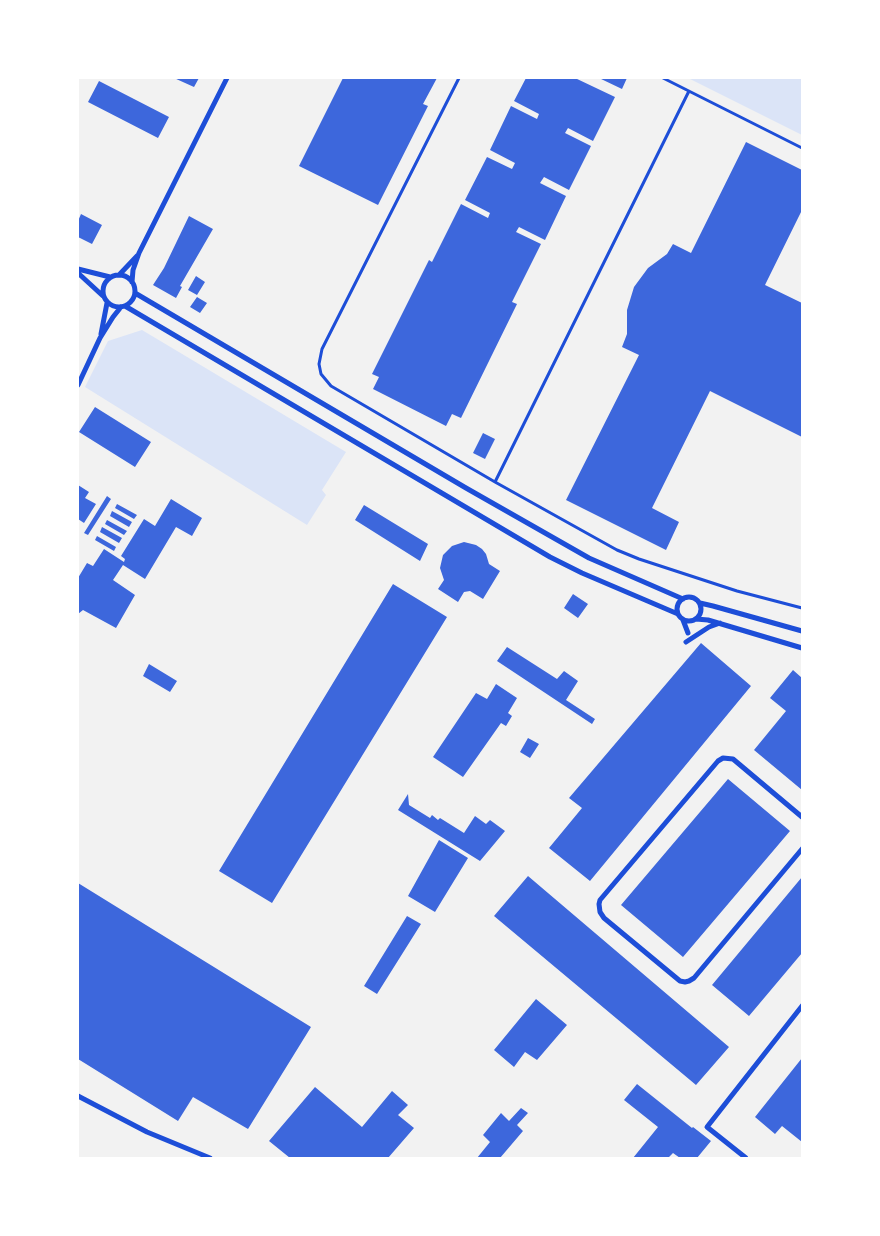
<!DOCTYPE html>
<style>
body{margin:0}
#map{position:relative;width:880px;height:1236px;overflow:hidden;background:#f2f2f2;font-family:"Exo 2",sans-serif}
canvas{display:block}
.frame{position:absolute;inset:0;border:79px solid #fff;pointer-events:none}
</style>
<div id="map">
<canvas width="880" height="1236"></canvas>
<div class="frame"></div>
</div>
<script>
const g = document.querySelector('canvas').getContext('2d');
g.lineJoin = 'round';
function fillPath(path, color) { g.fillStyle = color; g.fill(path, 'evenodd'); }
const toPath = rows => new Path2D(rows.map(r => 'M' + r).join(''));
function stroke(path, color, width, dash) { g.strokeStyle = color; g.lineWidth = width; g.lineCap = dash ? 'butt' : 'round'; g.setLineDash(dash || []); g.stroke(path); }
fillPath(toPath([
 [688,78,802,78,802,135],
 [142,330,346,452,322,490,326,495,307,525,85,387,108,341]
]), '#dbe4f7');
fillPath(toPath([
 [174,78,199,78,194,87],
 [343,78,437,78,423,104,428,106,378,205,299,166],
 [526,78,575,78,615,97,593,141,568,128,565,133,591,146,569,190,544,177,540,183,566,196,545,240,519,227,516,232,541,244,512,302,517,304,461,418,452,414,446,426,373,389,379,377,372,374,429,260,432,262,461,204,488,218,490,213,465,200,487,157,512,169,515,163,490,150,511,106,537,119,539,114,514,101],
 [599,78,627,78,622,89],
 [99,81,169,117,158,138,88,102],
 [746,142,802,170,802,210,765,285,802,303,802,437,710,391,652,508,679,522,666,550,566,500,639,355,622,347,627,334,627,310,634,287,648,268,667,254,673,244,691,253],
 [81,214,102,225,92,244,78,237,78,221],
 [189,216,213,229,180,286,182,287,176,298,153,285,164,268],
 [196,276,205,282,197,295,188,290],
 [197,297,207,303,200,313,190,307],
 [95,407,151,442,135,467,79,432],
 [483,433,495,439,485,459,473,453],
 [78,485,89,492,85,498,96,504,84,523,78,519],
 [107,496,111,499,88,535,84,533],
 [171,499,202,518,192,536,176,527,145,579,123,565,113,580,135,595,116,628,83,610,78,614,78,578,87,563,93,566,104,549,124,562,125,559,121,556,144,519,155,526],
 [117,504,137,515,134,519,115,508],
 [364,505,428,544,420,561,355,520],
 [112,511,132,522,129,527,110,516],
 [107,520,127,531,124,535,105,524],
 [102,527,122,538,119,543,100,532],
 [97,536,116,547,114,551,95,540],
 [464,542,476,545,482,549,486,554,489,564,500,571,483,599,470,591,464,592,458,602,438,589,444,580,440,568,443,555,452,546],
 [393,584,447,617,272,903,219,871],
 [573,594,588,604,578,618,564,608],
 [701,643,751,686,590,881,549,848,582,808,569,798],
 [507,647,557,679,564,671,578,681,566,700,595,719,592,724,497,661],
 [149,664,177,681,170,692,143,676],
 [793,670,802,678,802,790,754,750,786,711,770,698],
 [496,684,517,698,508,713,512,716,506,726,501,723,463,777,433,757,476,693,487,699],
 [528,738,539,744,530,758,520,752],
 [728,779,790,831,683,957,621,905],
 [408,794,409,805,430,818,432,815,438,820,440,818,464,833,475,816,486,824,490,820,505,831,480,861,398,810],
 [439,840,468,858,435,912,408,896],
 [528,876,729,1047,696,1085,494,916],
 [802,877,802,953,749,1016,712,985],
 [78,883,311,1027,248,1129,193,1097,178,1121,78,1059],
 [407,916,421,924,377,994,364,986],
 [536,999,567,1025,537,1060,525,1052,514,1067,494,1050],
 [802,1058,802,1142,782,1126,775,1134,755,1117],
 [637,1084,692,1128,693,1127,711,1141,697,1158,680,1158,673,1153,668,1158,633,1158,658,1127,624,1100],
 [315,1087,362,1127,392,1091,408,1105,398,1115,414,1128,388,1158,290,1158,269,1141],
 [521,1108,528,1113,517,1125,523,1131,500,1158,477,1158,490,1142,483,1135,501,1113,509,1121]
]), '#3d67dc');
stroke(toPath([
 [459,78,322,349,319,364,321,374,331,386,495,482,617,550,639,559,737,591,802,608],
 [663,78,802,148],
 [495,482,689,91]
]), '#1d4ed8', 3);
stroke(toPath([
 [78,269,110,277],
 [78,273,103,296],
 '103 291a16 16 0 1 1 32 0a16 16 0 1 1-32 0Z',
 [119,275,137,256],
 [132,282,133,270,139,253,227,78],
 [135,293,466,488,589,558,683,599],
 [125,306,550,557,582,573,678,614],
 [101,334,107,303],
 [78,385,100,338,113,317,121,307],
 '677 609a12 12 0 1 1 24 0a12 12 0 1 1-24 0Z',
 [700,603,713,606,802,631],
 [696,619,708,620,802,648],
 [683,620,688,633],
 [686,642,709,627,720,623],
 [802,817,733,759,723,758,718,761,600,900,599,904,600,912,604,918,680,981,685,982,689,981,694,978,802,849],
 [78,1096,147,1132,210,1158],
 [746,1158,707,1127,802,1006]
]), '#1d4ed8', 5);
</script>
